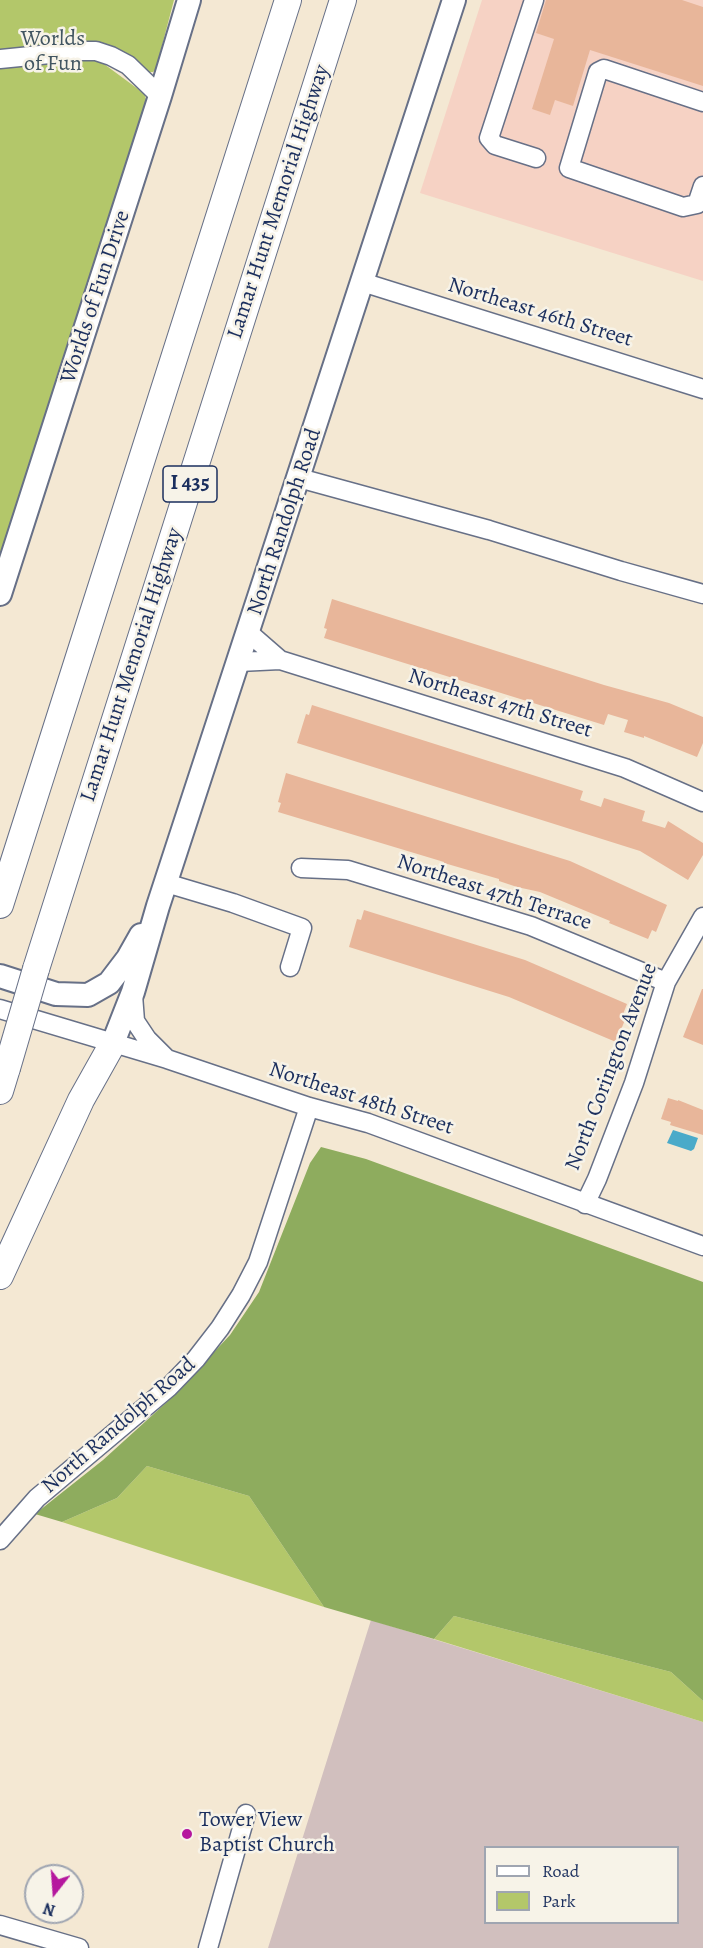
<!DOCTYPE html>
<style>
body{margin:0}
#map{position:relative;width:703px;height:1948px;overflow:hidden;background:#f4e8d3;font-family:Alegreya,serif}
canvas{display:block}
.legend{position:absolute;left:484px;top:1846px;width:195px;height:78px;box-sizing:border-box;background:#f7f3e8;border:2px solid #9fa5b1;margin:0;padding:8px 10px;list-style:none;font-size:18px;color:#1b2f5e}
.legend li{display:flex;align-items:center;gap:12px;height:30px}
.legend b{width:30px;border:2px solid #9fa5b1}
.north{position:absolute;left:24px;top:1864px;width:60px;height:60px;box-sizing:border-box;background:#f7f3e8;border:2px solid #9fa5b1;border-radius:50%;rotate:197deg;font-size:16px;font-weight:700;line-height:24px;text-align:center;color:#1b2f5e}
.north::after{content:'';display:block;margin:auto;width:21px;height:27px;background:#b5179e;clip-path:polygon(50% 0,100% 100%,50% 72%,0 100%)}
</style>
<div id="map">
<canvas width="703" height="1948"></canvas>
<ul class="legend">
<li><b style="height:8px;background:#fff"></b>Road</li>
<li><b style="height:16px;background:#b3c76a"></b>Park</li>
</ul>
<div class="north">N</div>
</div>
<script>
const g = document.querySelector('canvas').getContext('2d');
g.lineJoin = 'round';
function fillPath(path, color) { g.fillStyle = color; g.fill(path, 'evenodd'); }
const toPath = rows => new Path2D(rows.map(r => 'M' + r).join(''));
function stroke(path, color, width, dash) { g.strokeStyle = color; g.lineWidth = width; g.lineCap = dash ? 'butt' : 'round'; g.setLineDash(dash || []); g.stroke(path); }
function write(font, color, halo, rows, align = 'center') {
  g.font = font + ' Alegreya,serif'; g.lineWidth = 5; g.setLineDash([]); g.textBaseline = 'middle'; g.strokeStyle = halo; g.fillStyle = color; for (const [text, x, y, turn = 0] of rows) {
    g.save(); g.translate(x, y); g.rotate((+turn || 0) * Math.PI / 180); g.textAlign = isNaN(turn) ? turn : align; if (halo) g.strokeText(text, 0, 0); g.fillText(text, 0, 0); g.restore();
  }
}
fillPath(toPath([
 [482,0,703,0,703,281,420,193]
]), '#f6d2c4');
fillPath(toPath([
 [371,1620,703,1722,703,1948,268,1948],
 [486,1848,678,1848,678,1922,486,1922]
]), '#d1bfbe');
fillPath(toPath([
 [0,0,174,0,159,57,159,67,153,72,147,72,126,54,110,46,104,64,138,89,145,95,147,106,144,108,0,554],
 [147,1466,249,1496,324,1607,62,1522,117,1498],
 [454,1616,671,1672,703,1701,703,1722,434,1639]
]), '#b3c76a');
fillPath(toPath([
 [321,1147,366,1159,703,1282,703,1701,671,1672,454,1616,434,1639,324,1607,249,1496,147,1466,117,1498,62,1522,35,1514,103,1460,168,1401,230,1335,259,1292,310,1163]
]), '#8eac5e');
fillPath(toPath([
 [673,1130,698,1138,694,1149,691,1151,667,1143]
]), '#4aaac9');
fillPath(toPath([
 [546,0,682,0,703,7,703,86,590,50,573,106,555,100,550,115,532,109,554,39,536,33],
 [332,599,604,685,669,703,703,717,703,743,697,757,644,736,644,738,624,732,628,720,608,714,604,725,324,638,327,629,324,628],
 [312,705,583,791,580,800,601,807,604,798,645,811,642,821,665,828,668,821,703,843,703,855,688,880,640,851,297,743,306,714,309,715],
 [286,773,570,861,667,905,656,932,652,930,648,939,609,923,610,921,540,892,517,887,499,881,499,879,444,863,444,862,278,812,281,803,278,802],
 [364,910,525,960,627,1004,623,1014,627,1015,616,1042,509,997,349,947,357,919,361,920],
 [702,989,703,989,703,1045,683,1037],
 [668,1098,678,1101,678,1100,703,1110,703,1135,670,1125,671,1122,661,1119]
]), '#e8b69a');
const minor = toPath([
 [534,0,489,138,495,145,536,158],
 [0,59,80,51,96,51,111,56,128,65,160,96],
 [703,102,604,69,598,72,569,168,683,207,697,204,703,186],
 [362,282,703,389],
 [299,478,489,530,621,571,703,594],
 [249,633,280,660],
 [239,662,280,660,625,768,703,802],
 [301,868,348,870,531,926,666,982],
 [166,883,233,903,302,928,290,967],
 [133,995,135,1021,147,1039,166,1058],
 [0,1009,167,1059,309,1107,368,1123,703,1246],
 [585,1204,597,1179,634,1083,666,982,703,917],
 [0,1540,37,1498,169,1387,196,1359,220,1328,241,1295,258,1262,309,1107],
 [0,1925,79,1948],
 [208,1948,246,1814]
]);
const major = toPath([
 [0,594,160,96,189,0],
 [0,976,56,994,88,995,109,983,128,958,141,935],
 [113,1043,133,992,158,906,454,0]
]);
const highway = toPath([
 [0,905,288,0],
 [36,969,343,0],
 [0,1091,7,1068],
 [0,1276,81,1100,113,1043]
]);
stroke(minor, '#677087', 21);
stroke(major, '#677087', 26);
stroke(highway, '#677087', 28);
stroke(minor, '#fff', 18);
stroke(major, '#fff', 22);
stroke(highway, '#fff', 26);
const highwayBridge = toPath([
 [7,1068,36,969]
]);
stroke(highwayBridge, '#677087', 28, []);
stroke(highwayBridge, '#fff', 26);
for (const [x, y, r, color] of [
 [187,1834,6,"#b5179e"]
]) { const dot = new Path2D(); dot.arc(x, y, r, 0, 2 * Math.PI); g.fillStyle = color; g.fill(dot); stroke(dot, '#f7f3e8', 2); }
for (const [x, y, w] of [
 [190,484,54]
]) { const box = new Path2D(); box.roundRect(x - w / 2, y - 18, w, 36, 4.5); g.fillStyle = '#f7f3e8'; g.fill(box); stroke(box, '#1b2f5e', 1.5); }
write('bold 21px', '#1b2f5e', null, [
 ["I 435",190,484]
]);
write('22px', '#415561', '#f7f3e8', [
 ["Worlds",53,40],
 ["of Fun",53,65]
]);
write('22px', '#1b2f5e', '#f7f3e8', [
 ["Lamar Hunt Memorial Highway",279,202,-72],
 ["Worlds of Fun Drive",96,297,-72],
 ["Northeast 46th Street",540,313,17],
 ["North Randolph Road",285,522,-72],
 ["Lamar Hunt Memorial Highway",132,665,-72],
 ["Northeast 47th Street",500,704,17],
 ["Northeast 47th Terrace",494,893,18],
 ["North Corington Avenue",612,1067,-69],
 ["Northeast 48th Street",361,1099,18],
 ["North Randolph Road",119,1426,-41]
]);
write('22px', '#1b2f5e', '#f7f3e8', [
 ["Tower View",199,1821],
 ["Baptist Church",199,1846]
], 'left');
</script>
